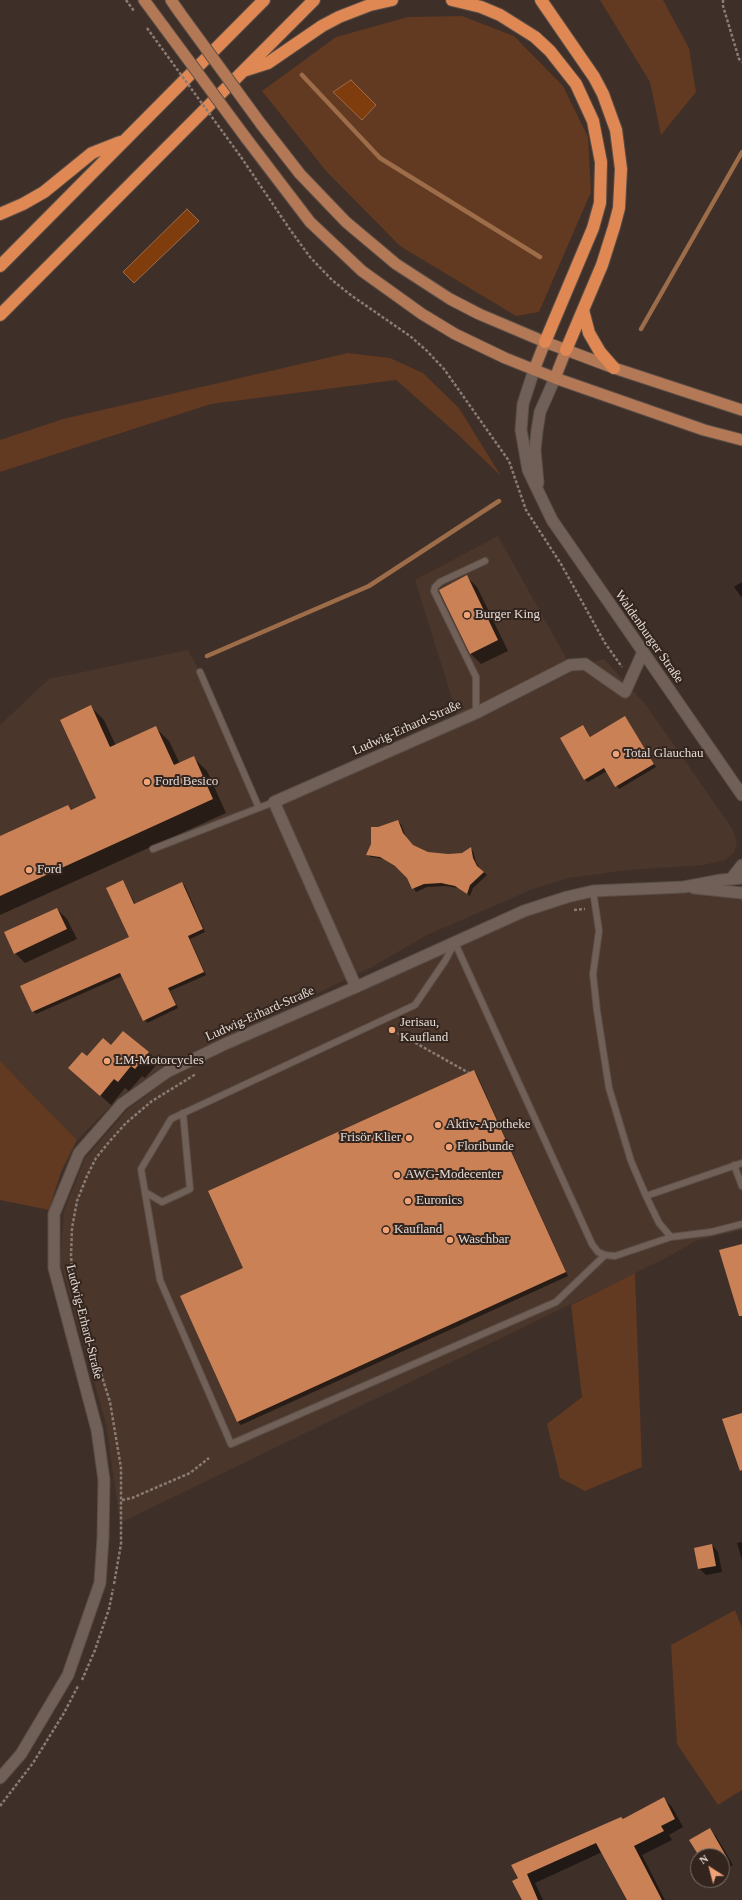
<!DOCTYPE html>
<meta charset="utf-8">
<style>
body{margin:0}
#map{position:relative;width:742px;height:1900px;overflow:hidden;background:#3e2f28;font-family:Georgia,serif}
canvas{display:block}
.north{position:absolute;left:690px;top:1848px;width:40px;height:40px;box-sizing:border-box;background:#33251e;border:1px solid #7a6e68;border-radius:50%;rotate:324deg;font-size:11px;font-weight:700;line-height:16px;text-align:center;color:#e4dbd6}
.north::after{content:'';display:block;margin:auto;width:14px;height:18px;background:#efa377;clip-path:polygon(50% 0,100% 100%,50% 72%,0 100%)}
</style>
<div id="map">
<canvas width="742" height="1900"></canvas>
<div class="north">N</div>
</div>
<script>
const g = document.querySelector('canvas').getContext('2d');
g.lineJoin = 'round';
function fillPath(path, color) { g.fillStyle = color; g.fill(path, 'evenodd'); }
const toPath = rows => new Path2D(rows.map(r => 'M' + r).join(''));
function stroke(path, color, width, dash) { g.strokeStyle = color; g.lineWidth = width; g.lineCap = dash ? 'butt' : 'round'; g.setLineDash(dash || []); g.stroke(path); }
function write(font, color, halo, rows, align = 'center') {
  g.font = font + ' Georgia,serif'; g.lineWidth = 4; g.setLineDash([]); g.textBaseline = 'middle'; g.strokeStyle = halo; g.fillStyle = color; for (const [text, x, y, turn = 0] of rows) {
    g.save(); g.translate(x, y); g.rotate((+turn || 0) * Math.PI / 180); g.textAlign = isNaN(turn) ? turn : align; if (halo) g.strokeText(text, 0, 0); g.fillText(text, 0, 0); g.restore();
  }
}
fillPath(toPath([
 [498,536,570,665,585,664,604,659,646,705,732,828,737,842,734,853,725,860,704,865,628,870,569,878,533,889,427,935,372,967,165,1067,120,1097,77,1140,0,1061,0,725,49,679,188,650,200,672,258,808,459,721,415,580],
 [684,887,742,893,742,1230,696,1241,664,1259,120,1523,106,1424,60,1262,64,1211,85,1158,128,1109,171,1077,228,1048,361,992,455,943,567,897]
]), '#4a362a');
fillPath(toPath([
 [600,0,663,0,689,48,696,92,661,135,650,82],
 [462,16,514,36,563,86,588,137,591,192,539,312,516,316,400,246,326,171,262,91,336,37,408,17],
 [348,353,390,358,423,373,459,408,501,476,454,431,396,380,211,404,0,472,0,440,63,419],
 [0,1061,77,1140,61,1172,49,1210,0,1200],
 [635,1273,642,1467,585,1491,560,1478,547,1424,582,1397,571,1305],
 [735,1610,742,1628,742,1790,718,1805,677,1744,671,1645]
]), '#623921');
const water = toPath([
 [351,80,376,105,362,120,333,92,351,80],
 [187,209,199,221,134,283,123,272,187,209]
]);
fillPath(water, '#7f3c0c');
stroke(water, '#9d6c49', 1);
fillPath(toPath([
 [467,577,477,587,508,651,481,664,471,654],
 [742,582,742,598,734,587],
 [91,707,104,720,116,746,156,728,169,741,180,764,193,757,207,771,226,813,0,915,0,837,68,806,72,810,97,799],
 [625,717,656,767,619,789,607,771,588,782,584,779,583,726,591,737],
 [397,821,401,824,406,837,413,846,428,853,448,855,462,854,470,848,473,851,476,862,480,869,487,875,473,888,470,896,459,888,445,886,427,887,416,892,408,877,399,869,384,859,371,857,368,854,378,828],
 [123,881,135,904,182,883,185,886,205,932,190,939,206,975,170,991,178,1008,147,1023,122,976,36,1014,33,1011,130,937],
 [57,909,67,919,77,939,25,963,15,953],
 [111,1046,148,1053,158,1063,145,1078,142,1076,129,1091,125,1088,111,1105,69,1068],
 [474,1071,477,1075,568,1276,241,1425,238,1422,244,1268],
 [742,1542,742,1560,737,1543],
 [712,1545,718,1552,722,1572,706,1575,699,1568],
 [663,1798,672,1807,683,1827,669,1835,672,1840,642,1855,665,1900,628,1900,602,1852,535,1883,543,1900,523,1900,513,1881],
 [710,1830,716,1836,733,1865,722,1871,722,1856,700,1856]
]), '#0007');
stroke(toPath([
 [302,75,380,158,540,257],
 [641,329,742,152],
 [207,656,369,586,499,501]
]), '#9d6c49', 4.5);
fillPath(toPath([
 [467,575,498,640,470,654,439,590],
 [91,705,110,747,156,726,174,765,194,756,213,799,0,896,0,836,68,805,71,810,96,798,60,720],
 [625,716,654,764,615,787,604,768,584,780,560,738,583,725,590,737],
 [398,820,403,833,413,845,428,852,448,854,462,853,471,847,473,858,477,866,484,872,470,885,467,894,455,886,441,883,424,884,412,889,407,878,395,866,380,857,366,855,371,844,371,827,378,827],
 [123,880,134,904,182,882,203,929,188,936,204,972,168,988,176,1005,143,1021,120,973,32,1012,20,986,129,937,106,888],
 [57,908,67,929,14,954,4,932],
 [123,1031,149,1052,135,1069,131,1066,118,1082,114,1079,100,1096,68,1068,82,1052,87,1056,103,1038,111,1045],
 [474,1070,566,1272,237,1422,180,1296,243,1268,208,1191],
 [742,1244,742,1316,739,1316,719,1250],
 [742,1413,742,1470,740,1471,722,1419],
 [712,1544,716,1566,698,1569,694,1548],
 [664,1797,675,1819,661,1826,664,1831,634,1846,662,1900,627,1900,596,1843,527,1874,538,1900,522,1900,512,1881,518,1878,511,1865,621,1817,623,1819],
 [710,1828,726,1856,699,1856,689,1840]
]), '#cb8156');
const service = toPath([
 [200,672,259,808],
 [476,713,476,677,434,591,435,587,440,582,485,561],
 [153,849,274,802],
 [593,891,599,931,593,974,597,1011,609,1088,631,1161,646,1196,659,1223,671,1237,711,1232,742,1224],
 [455,943,592,1244,598,1252,605,1255,615,1256,671,1237],
 [454,944,445,961,415,1005,171,1119,141,1169,160,1280,231,1444,556,1302,605,1255],
 [734,1165,742,1186],
 [145,1192,162,1202,190,1189,183,1113],
 [646,1196,742,1163]
]);
const minor = toPath([
 [356,987,274,802,476,713,570,665,585,664,625,692,643,652]
]);
const tertiary = toPath([
 [534,370,523,404,521,430,528,470,552,520,742,795],
 [538,483,535,450,537,431,540,412,555,378],
 [731,879,742,865],
 [694,888,742,893],
 [0,1778,21,1754,68,1675,100,1583,103,1538,104,1480,97,1430,54,1268,54,1214,79,1153,122,1104,167,1072,225,1044,356,987,524,911,567,897,593,891,684,887,721,880,742,878]
]);
const primary = toPath([
 [144,0,164,27],
 [171,0,180,13],
 [261,124,300,174,346,222,396,264,450,299,479,314,545,342,614,368,742,410],
 [246,138,310,222,362,271,422,314,455,334,505,358,555,378,704,430,742,440],
 [534,370,545,342],
 [555,378,566,350]
]);
const motorway = toPath([
 [452,0,481,7,500,15,535,37,550,51,576,84,593,121,601,162,600,203,593,228,545,342],
 [541,0,594,77,603,94,616,130,621,169,619,208,614,227,602,265,566,350],
 [246,70,268,63,322,26,339,17,370,5,392,0],
 [0,214,23,204,44,192,92,153,120,142],
 [0,266,264,0],
 [583,310,589,333,600,352,614,368],
 [0,315,314,0]
]);
stroke(service, '#5a4e47', 8);
stroke(minor, '#5a4e47', 13);
stroke(tertiary, '#5a4e47', 13);
stroke(primary, '#5a4e47', 13);
stroke(motorway, '#5a4e47', 14);
stroke(toPath([
 [126,0,134,11],
 [723,0,723,6,739,59,742,62],
 [241,157,291,231,310,257,332,280,352,296,410,336,426,350,444,369,509,461,526,510,561,564,605,643,622,667],
 [574,910,585,909],
 [389,1028,469,1073],
 [122,1500,132,1498,190,1473,209,1458],
 [114,1584,121,1544,121,1468,110,1402,80,1307,73,1279,71,1256,72,1228,77,1201,87,1176,96,1158,109,1142,126,1123,152,1101,196,1074],
 [82,1680,95,1650,109,1609,113,1589],
 [0,1806,33,1763,64,1713,78,1686]
]), '#897c76', 2.5, [3, 2]);
stroke(service, '#706057', 6);
stroke(minor, '#706057', 11);
stroke(tertiary, '#706057', 11);
stroke(primary, '#b37855', 11);
stroke(motorway, '#e08853', 12);
const primaryBridge = toPath([
 [180,13,261,124],
 [164,27,246,138]
]);
stroke(primaryBridge, '#5a4e47', 13, []);
stroke(toPath([
 [147,28,241,157]
]), '#897c76', 2.5, [3, 2]);
stroke(primaryBridge, '#b37855', 11);
for (const [x, y, r, color] of [
 [467,615,4,"#efa377"],
 [616,754,4,"#efa377"],
 [147,782,4,"#efa377"],
 [29,870,4,"#efa377"],
 [392,1030,4,"#efa377"],
 [107,1061,4,"#efa377"],
 [438,1125,4,"#efa377"],
 [409,1138,4,"#efa377"],
 [449,1147,4,"#efa377"],
 [397,1175,4,"#efa377"],
 [408,1201,4,"#efa377"],
 [386,1230,4,"#efa377"],
 [450,1240,4,"#efa377"]
]) { const dot = new Path2D(); dot.arc(x, y, r, 0, 2 * Math.PI); g.fillStyle = color; g.fill(dot); stroke(dot, '#33251e', 1.5); }
write('13px', '#e4dbd6', '#33251e', [
 ["Burger King",475,615],
 ["Total Glauchau",624,754],
 ["Ford Besico",155,782],
 ["Ford",37,870],
 ["Jerisau,",400,1023],
 ["Kaufland",400,1038],
 ["LM-Motorcycles",115,1061],
 ["Aktiv-Apotheke",446,1125],
 ["Frisör Klier",401,1138,"right"],
 ["Floribunde",457,1147],
 ["AWG-Modecenter",405,1175],
 ["Euronics",416,1201],
 ["Kaufland",394,1230],
 ["Waschbar",458,1240]
], 'left');
write('13px', '#e4dbd6', '#33251e', [
 ["Waldenburger Straße",649,637,55],
 ["Ludwig-Erhard-Straße",407,728,-24],
 ["Ludwig-Erhard-Straße",260,1014,-24],
 ["Ludwig-Erhard-Straße",84,1322,76]
]);
</script>
